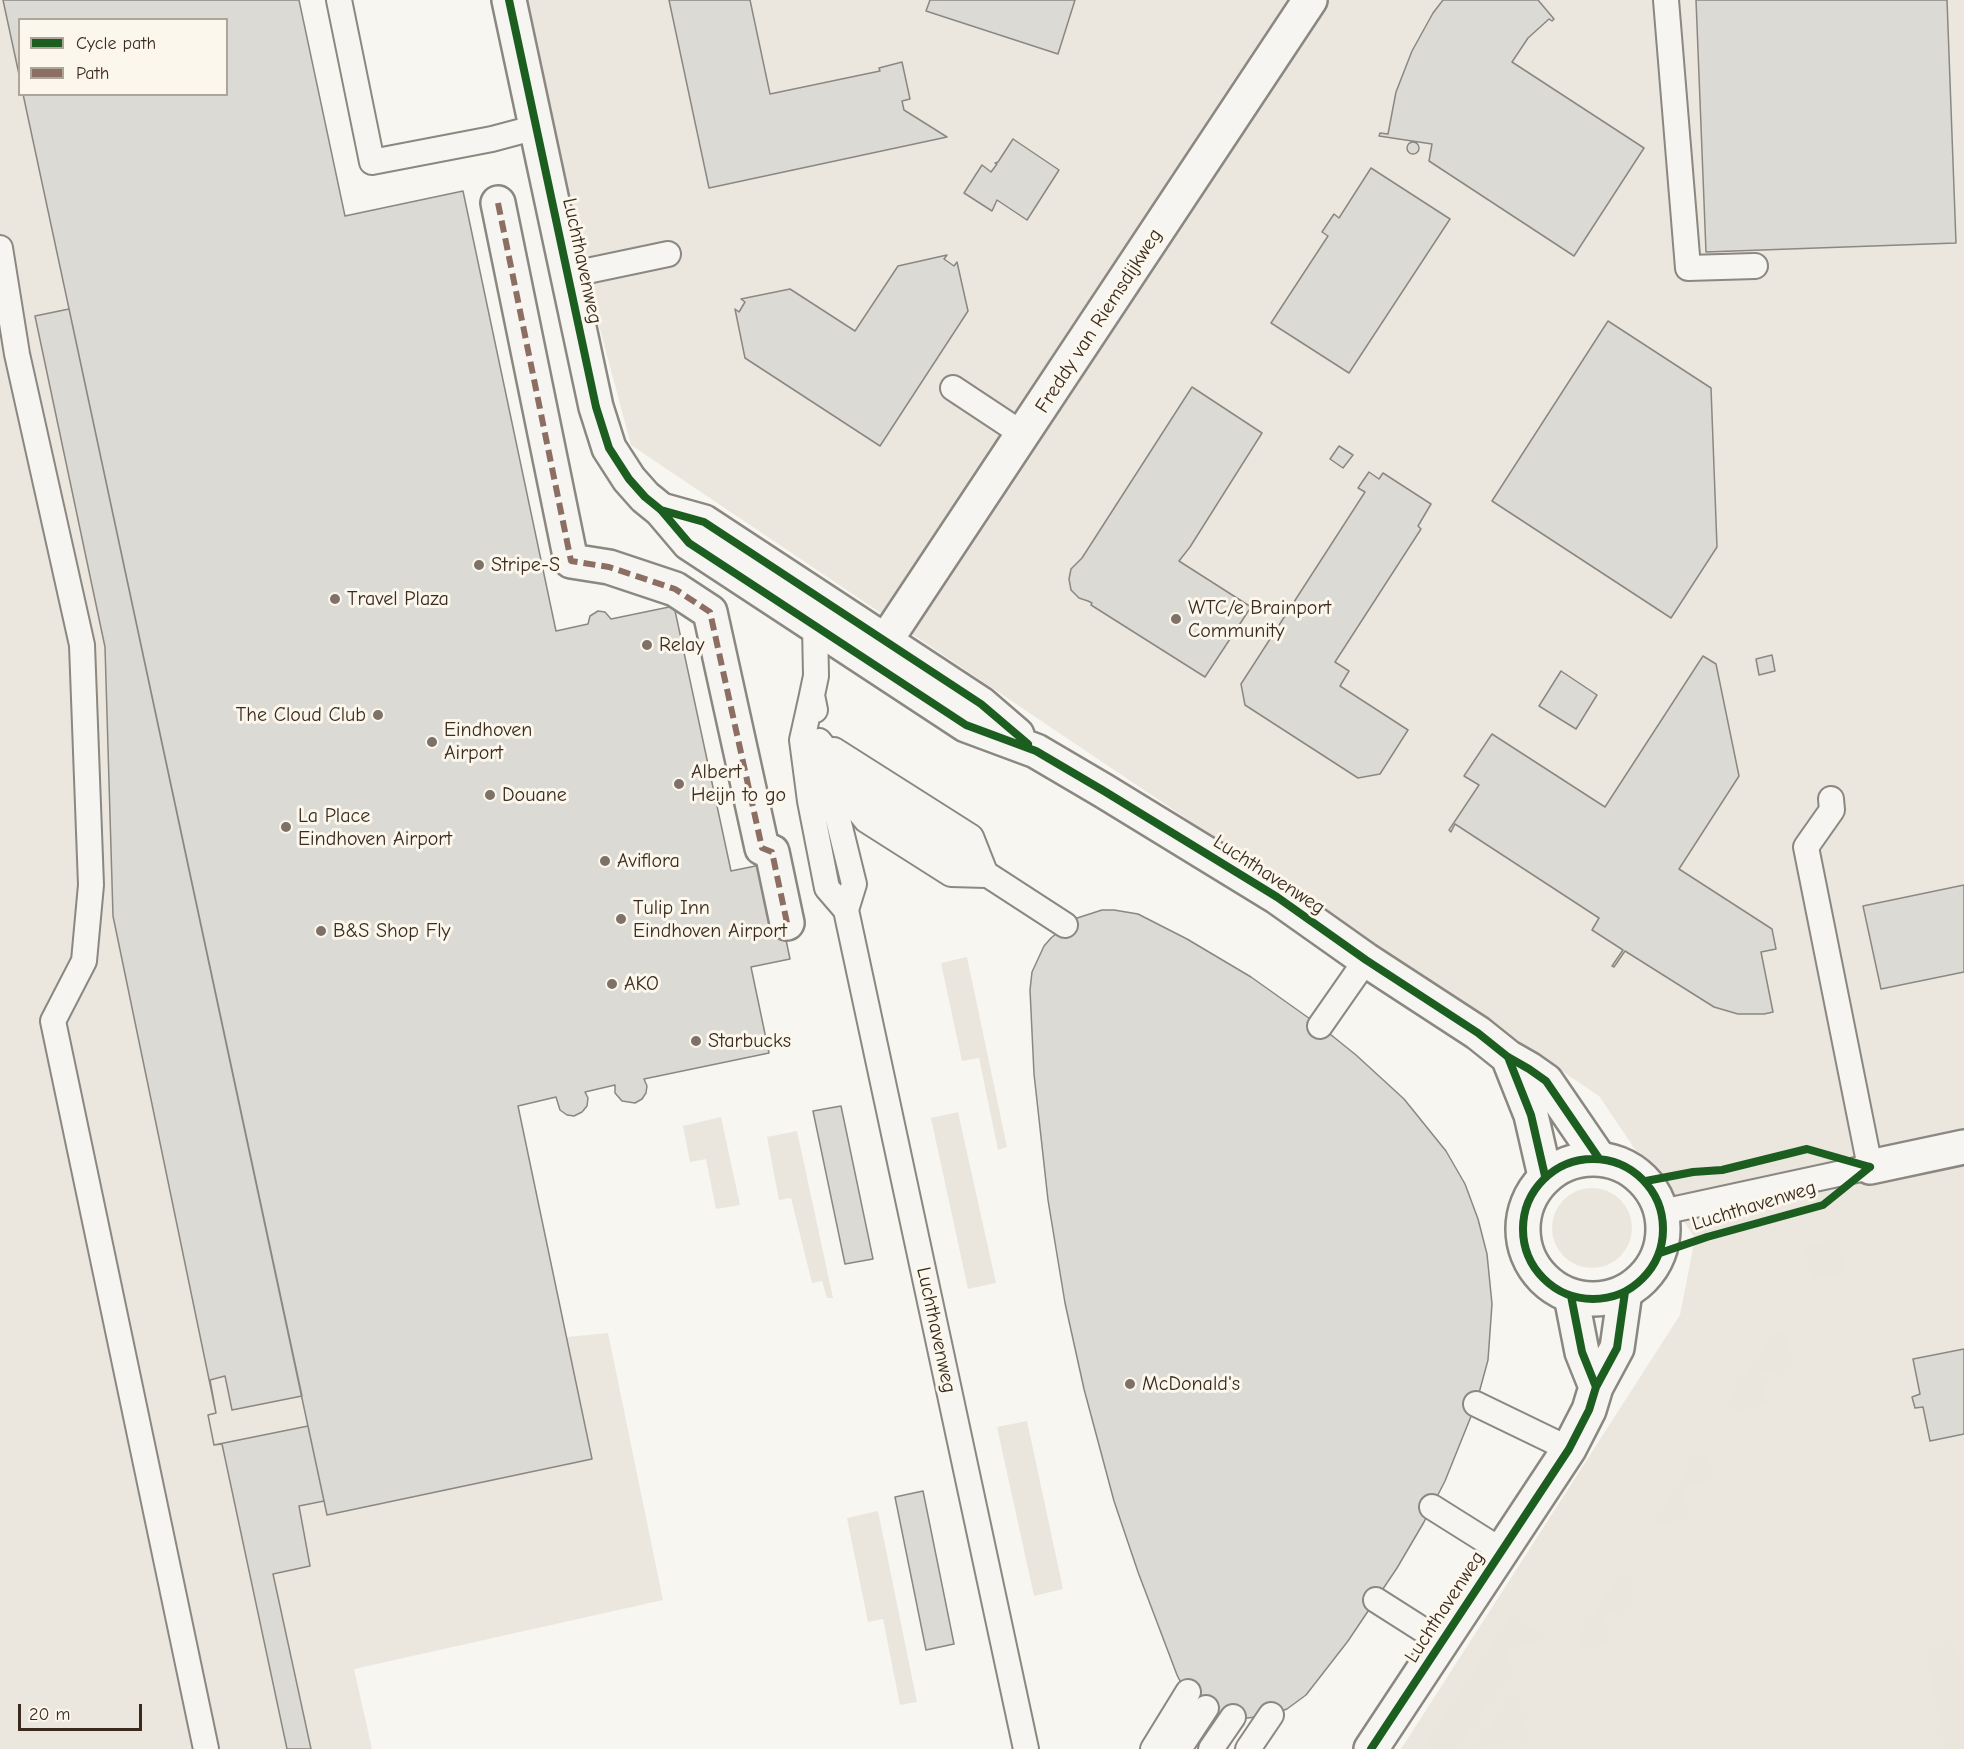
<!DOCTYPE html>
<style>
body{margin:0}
#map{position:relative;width:1964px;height:1749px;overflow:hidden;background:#f8f6f0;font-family:"Comic Neue",sans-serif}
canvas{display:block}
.legend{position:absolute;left:18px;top:18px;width:210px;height:78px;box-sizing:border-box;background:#fbf7ec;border:2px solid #aea59a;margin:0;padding:8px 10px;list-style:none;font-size:18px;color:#3b2a1e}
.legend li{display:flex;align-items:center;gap:12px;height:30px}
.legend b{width:30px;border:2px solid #aea59a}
.scale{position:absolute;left:18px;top:1704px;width:124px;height:27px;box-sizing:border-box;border:3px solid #3b2a1e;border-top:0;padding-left:8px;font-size:18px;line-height:21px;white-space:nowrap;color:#3b2a1e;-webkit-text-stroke:4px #fbf7ec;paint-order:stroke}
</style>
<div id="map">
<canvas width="1964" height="1749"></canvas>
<ul class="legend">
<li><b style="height:8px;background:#1b5e20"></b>Cycle path</li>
<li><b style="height:8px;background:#8d6e63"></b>Path</li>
</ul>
<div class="scale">20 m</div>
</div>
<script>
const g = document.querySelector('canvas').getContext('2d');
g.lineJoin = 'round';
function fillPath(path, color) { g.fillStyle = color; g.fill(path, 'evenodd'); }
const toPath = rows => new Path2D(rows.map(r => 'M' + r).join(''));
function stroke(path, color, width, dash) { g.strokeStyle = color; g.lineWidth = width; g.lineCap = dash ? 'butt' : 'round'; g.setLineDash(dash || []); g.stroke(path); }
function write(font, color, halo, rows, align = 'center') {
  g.font = font + ' "Comic Neue",sans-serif'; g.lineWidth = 6; g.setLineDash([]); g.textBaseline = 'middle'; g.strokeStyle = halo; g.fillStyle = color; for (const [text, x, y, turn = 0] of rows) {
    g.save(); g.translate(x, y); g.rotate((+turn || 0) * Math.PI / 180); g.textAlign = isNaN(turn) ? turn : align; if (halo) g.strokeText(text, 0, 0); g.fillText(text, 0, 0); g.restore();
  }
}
fillPath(toPath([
 [0,0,299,0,345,215,463,191,556,631,588,624,590,616,598,611,605,612,612,619,674,606,730,871,770,863,783,924,790,959,751,967,769,1053,645,1079,647,1090,644,1097,635,1103,622,1101,615,1093,615,1085,586,1091,588,1098,587,1106,582,1112,574,1116,567,1115,560,1110,556,1098,518,1106,567,1337,608,1333,663,1600,354,1669,372,1749,0,1749],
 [20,20,226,20,226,94,20,94],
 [512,0,1964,0,1964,1749,1401,1749,1680,1315,1695,1238,1599,1096,631,445]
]), '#ebe6de');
fillPath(toPath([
 [967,957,1007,1147,998,1150,979,1058,962,1061,941,963],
 [958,1112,996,1283,968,1289,931,1118],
 [721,1117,740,1205,716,1209,706,1159,690,1162,683,1126],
 [797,1131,833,1298,827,1298,822,1281,812,1283,791,1198,779,1200,767,1137],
 '1552 1228a40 40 0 1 1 80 0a40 40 0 1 1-80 0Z',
 [1838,1240,1845,1272,1812,1279,1805,1247],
 [1781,1333,1787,1337,1793,1366,1760,1374,1766,1403,1737,1412,1733,1395,1773,1338],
 [1027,1421,1063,1589,1034,1596,997,1427],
 [1708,1456,1712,1480,1682,1488,1688,1517,1657,1525,1656,1520,1696,1458],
 [878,1511,917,1702,900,1705,883,1619,868,1622,847,1518],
 [1629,1577,1634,1605,1603,1615,1609,1643,1579,1650,1578,1641,1617,1578],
 [1512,1616,1536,1631,1538,1642,1507,1650,1514,1680,1502,1682,1455,1749,1433,1749,1426,1745],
 [1955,1645,1964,1686,1964,1749,1946,1749,1926,1651],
 [1513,1697,1517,1697,1527,1737,1474,1748]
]), '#eae6dd');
const building = toPath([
 [3,0,299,0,345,216,463,191,556,631,588,624,590,616,598,611,605,612,611,619,674,606,731,871,770,863,790,959,751,967,769,1053,644,1079,647,1086,646,1093,642,1099,635,1103,622,1101,615,1093,615,1085,585,1092,588,1098,587,1106,582,1112,574,1116,567,1115,560,1110,556,1097,518,1106,592,1459,327,1515,308,1426,214,1445,208,1415,216,1413,210,1380,225,1376,232,1410,302,1396,23,94,226,94,226,20,20,20,20,79,3,0],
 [669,0,750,0,770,94,880,71,879,68,902,62,910,99,902,101,904,110,947,137,709,188,669,0],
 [930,0,1075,0,1058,54,926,11,930,0],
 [1443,0,1538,0,1554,19,1552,21,1549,19,1528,38,1512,62,1644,148,1574,256,1429,161,1432,144,1379,136,1380,133,1388,134,1396,92,1412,51,1433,13,1443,0],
 [1696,0,1947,0,1956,243,1706,252,1696,0],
 [1013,139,1059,170,1027,220,997,200,992,211,964,193,982,165,991,172,997,164,995,163,998,162,1013,139],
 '1407 148a6 6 0 1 1 12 0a6 6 0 1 1-12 0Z',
 [1371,168,1450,219,1349,373,1271,323,1328,236,1322,232,1334,214,1339,218,1371,168],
 [947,255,944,259,954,266,957,262,968,311,880,446,745,358,735,309,739,312,745,302,741,299,790,289,855,331,898,266,947,255],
 [69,309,324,1501,299,1506,310,1566,273,1574,311,1749,287,1749,222,1444,214,1445,208,1415,216,1413,113,916,105,647,35,316,69,309],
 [1608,321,1711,388,1717,547,1671,618,1492,501,1608,321],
 [1192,387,1262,433,1190,547,1179,561,1251,607,1205,677,1091,605,1092,603,1088,601,1079,598,1071,590,1069,579,1071,569,1082,558,1192,387],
 [1339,446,1353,455,1343,468,1330,459,1339,446],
 [1369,472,1379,479,1383,473,1431,504,1418,526,1421,529,1335,662,1349,671,1340,686,1408,730,1380,774,1358,778,1245,705,1241,684,1365,492,1358,488,1369,472],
 [1772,655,1775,671,1759,675,1756,659,1772,655],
 [1703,656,1716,664,1739,776,1679,869,1772,929,1776,949,1761,952,1773,1012,1764,1014,1738,1014,1714,1007,1625,951,1614,967,1612,966,1623,950,1592,930,1599,918,1455,824,1451,832,1449,830,1479,785,1464,776,1492,734,1605,807,1703,656],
 [1561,671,1597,695,1576,729,1539,706,1561,671],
 [1964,885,1964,972,1881,989,1863,906,1964,885],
 [1102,910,1114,910,1138,914,1187,939,1251,977,1320,1026,1356,1055,1404,1099,1446,1151,1465,1184,1478,1219,1487,1254,1492,1304,1488,1360,1476,1404,1445,1481,1424,1522,1397,1568,1348,1641,1306,1695,1287,1709,1271,1715,1240,1719,1209,1710,1183,1687,1177,1675,1138,1572,1114,1501,1084,1389,1065,1303,1048,1200,1034,1074,1030,990,1032,972,1044,946,1051,938,1074,919,1102,910],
 [841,1106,873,1259,845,1264,813,1111,841,1106],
 [1964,1349,1964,1434,1930,1441,1923,1407,1915,1408,1912,1397,1920,1394,1913,1359,1964,1349],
 [923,1491,954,1644,926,1650,895,1497,923,1491]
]);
fillPath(building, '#dcdad5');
stroke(building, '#8b8781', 1.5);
const lane = toPath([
 [339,0,372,162,492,139,537,127],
 [1666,0,1688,268,1755,266],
 [0,248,17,354,82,645,91,885,84,961,53,1021,206,1749],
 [568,275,668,254],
 [953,388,1024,435],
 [812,695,802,740,810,801,827,888,846,910,1026,1749],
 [815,710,812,695,816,676,815,626],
 [819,741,854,785,874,801,1065,925],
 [821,750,854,884,846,910],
 [834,750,971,837,986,875],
 [839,781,846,795,866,820,951,874,986,875],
 [1320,1026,1366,960],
 [1662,1212,1870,1167,1806,847,1832,810,1831,799],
 [1476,1404,1569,1449],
 [1432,1507,1502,1551],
 [1376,1600,1442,1642],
 [1153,1749,1188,1692],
 [1179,1749,1206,1708],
 [1211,1749,1233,1717],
 [1248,1749,1271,1715]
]);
const street = toPath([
 [498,203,571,561,609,567,675,589,710,612,762,848,772,852,787,923],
 [886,640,1310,0],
 [1870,1167,1964,1147],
 [1571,1296,1582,1352,1596,1387],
 [1371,1749,1569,1449,1589,1410,1596,1387,1617,1348,1625,1292]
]);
const secondary = toPath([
 [509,0,596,407,609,448,629,479,645,497,661,510,689,543,966,725,1036,751,1104,791,1277,897,1366,960,1478,1033,1508,1057,1529,1069,1546,1081,1598,1157],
 [661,510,704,522,981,704,1017,735],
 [1508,1057,1531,1115,1545,1176],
 '1523 1229a70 70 0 1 1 140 0a70 70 0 1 1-140 0Z'
]);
stroke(lane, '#8b8781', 28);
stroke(street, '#8b8781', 38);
stroke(secondary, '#8b8781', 38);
stroke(lane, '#f6f5f1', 24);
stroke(street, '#f6f5f1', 33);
stroke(secondary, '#f6f5f1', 33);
stroke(toPath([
 [498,203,571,561,609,567,675,589,710,612,762,848,772,852,787,923]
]), '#8d6e63', 6, [12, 6]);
stroke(toPath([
 [509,0,596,407,609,448,629,479,645,497,661,510,689,543,966,725,1036,751,1104,791,1277,897,1366,960,1478,1033,1508,1057,1529,1069,1546,1081,1598,1157],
 [661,510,704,522,981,704,1028,744],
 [1508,1057,1531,1115,1545,1176],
 '1523 1229a70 70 0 1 1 140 0a70 70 0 1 1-140 0Z',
 [1646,1181,1693,1172,1722,1170,1807,1149,1870,1167],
 [1660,1253,1707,1237,1823,1205,1870,1167],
 [1571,1296,1582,1352,1596,1387],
 [1371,1749,1569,1449,1589,1410,1596,1387,1617,1348,1625,1292]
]), '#1b5e20', 8);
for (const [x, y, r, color] of [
 [479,565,6,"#7d7168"],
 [335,599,6,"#7d7168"],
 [1176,619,6,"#7d7168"],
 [647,645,6,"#7d7168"],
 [378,715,6,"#7d7168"],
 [432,742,6,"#7d7168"],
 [679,784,6,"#7d7168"],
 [490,795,6,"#7d7168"],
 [286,827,6,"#7d7168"],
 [605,861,6,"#7d7168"],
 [621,919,6,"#7d7168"],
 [321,931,6,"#7d7168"],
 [612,984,6,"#7d7168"],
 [696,1041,6,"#7d7168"],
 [1130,1384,6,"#7d7168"]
]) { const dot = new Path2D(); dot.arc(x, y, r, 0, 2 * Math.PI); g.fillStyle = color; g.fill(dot); stroke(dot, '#fbf7ec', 2); }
write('20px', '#3b2a1e', '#fbf7ec', [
 ["Luchthavenweg",582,261,78],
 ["Freddy van Riemsdijkweg",1099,321,-57],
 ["Luchthavenweg",1269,875,33],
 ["Luchthavenweg",1754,1206,-17],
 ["Luchthavenweg",936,1330,78],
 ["Luchthavenweg",1445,1607,-57]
]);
write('20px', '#3b2a1e', '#fbf7ec', [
 ["Stripe-S",491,565],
 ["Travel Plaza",347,599],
 ["WTC/e Brainport",1188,608],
 ["Community",1188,631],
 ["Relay",659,645],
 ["The Cloud Club",366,715,"right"],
 ["Eindhoven",444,730],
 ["Airport",444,753],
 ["Albert",691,772],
 ["Heijn to go",691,795],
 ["Douane",502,795],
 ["La Place",298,816],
 ["Eindhoven Airport",298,839],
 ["Aviflora",617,861],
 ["Tulip Inn",633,908],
 ["Eindhoven Airport",633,931],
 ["B&S Shop Fly",333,931],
 ["AKO",624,984],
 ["Starbucks",708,1041],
 ["McDonald's",1142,1384]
], 'left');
</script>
